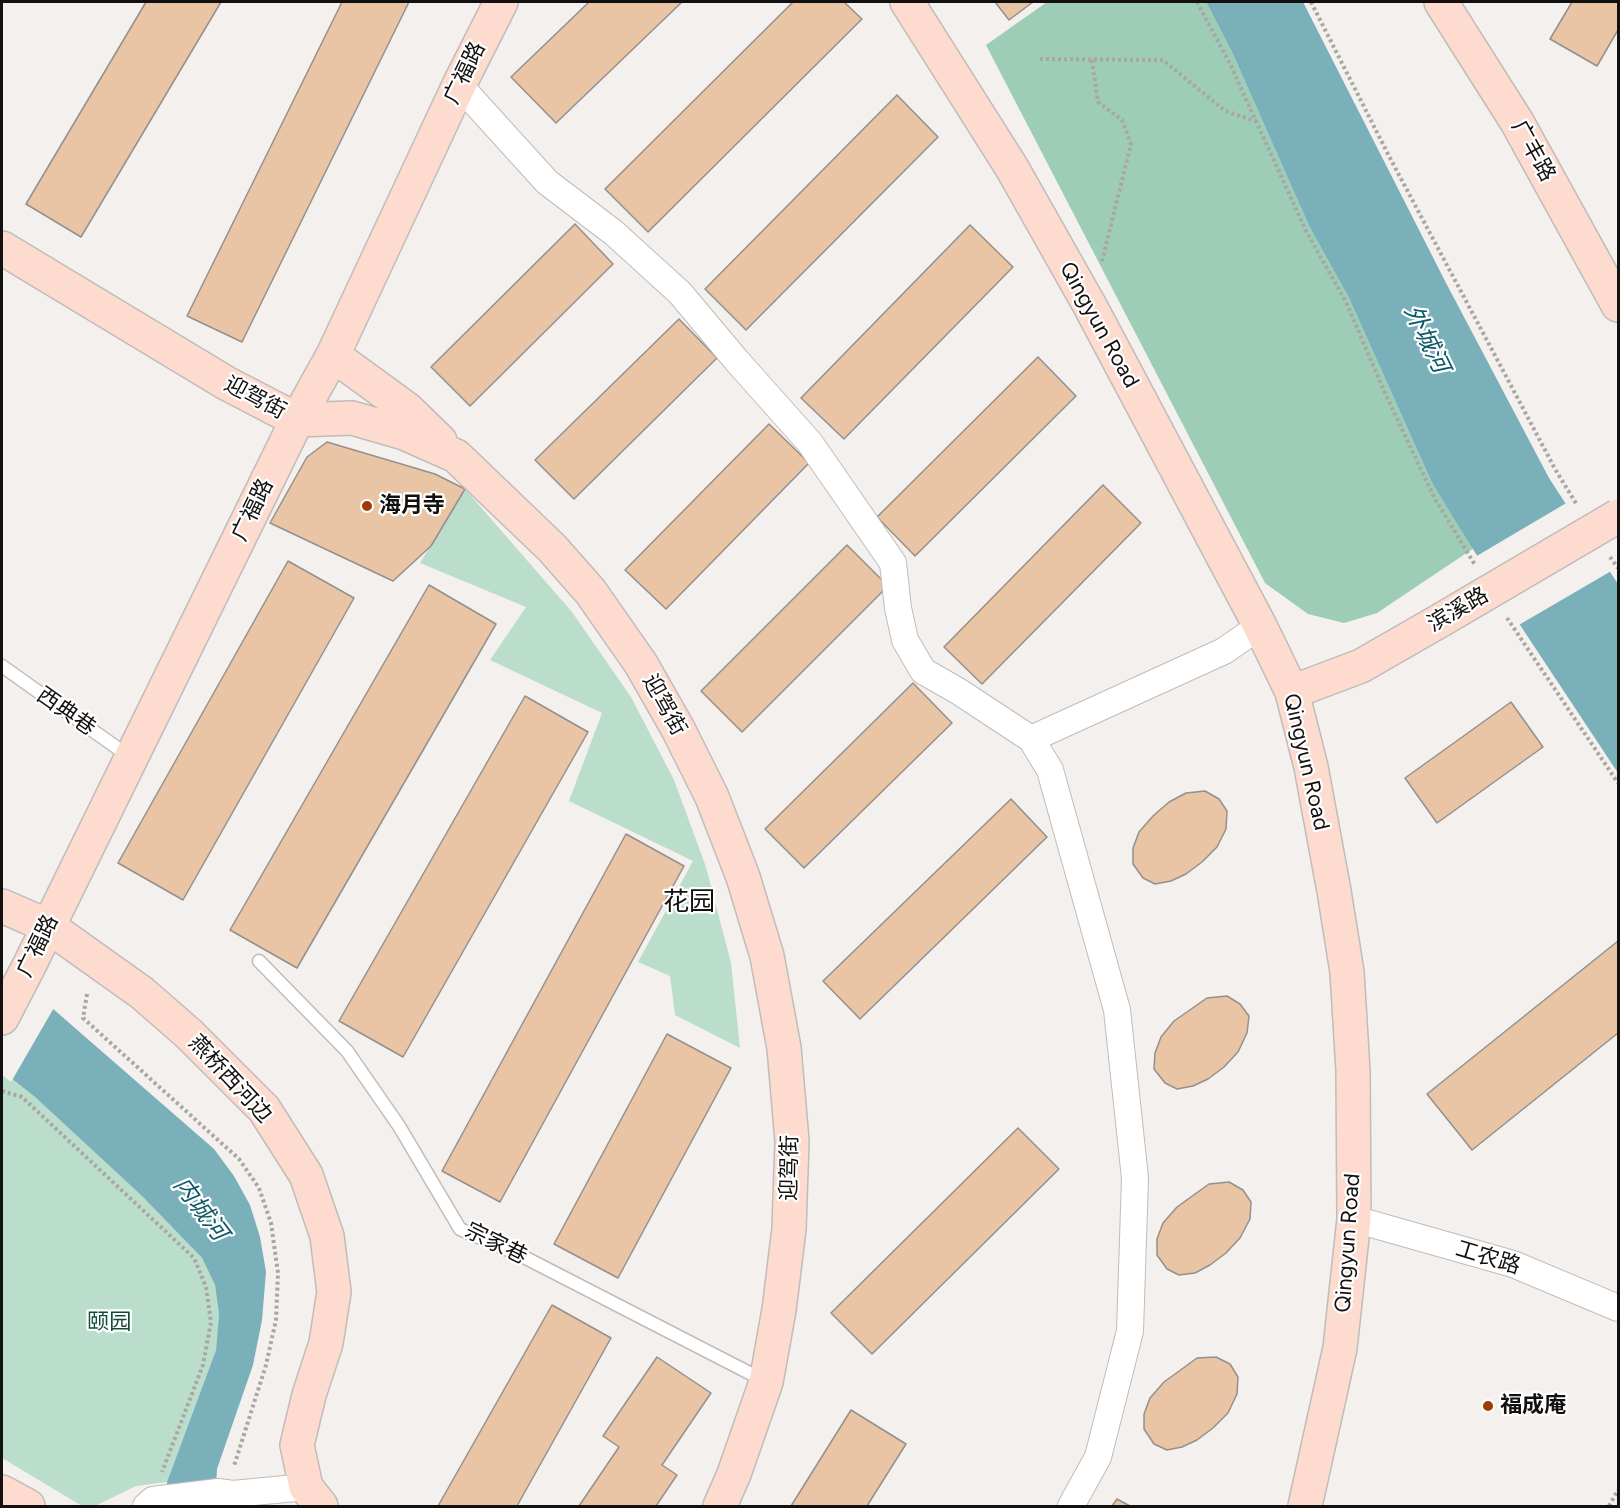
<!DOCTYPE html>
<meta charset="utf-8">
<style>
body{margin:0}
#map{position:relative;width:1620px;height:1508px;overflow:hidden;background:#f4f0ed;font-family:Figtree,sans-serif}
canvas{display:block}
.frame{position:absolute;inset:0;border:3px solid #121110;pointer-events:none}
</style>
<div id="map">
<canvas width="1620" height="1508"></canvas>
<div class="frame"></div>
</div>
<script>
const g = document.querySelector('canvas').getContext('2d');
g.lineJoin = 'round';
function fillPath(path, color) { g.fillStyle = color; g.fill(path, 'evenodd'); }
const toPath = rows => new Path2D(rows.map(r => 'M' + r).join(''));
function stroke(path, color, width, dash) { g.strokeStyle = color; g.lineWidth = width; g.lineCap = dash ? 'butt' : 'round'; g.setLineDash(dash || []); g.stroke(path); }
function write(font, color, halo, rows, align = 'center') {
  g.font = font + ' Figtree,"Noto Sans SC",sans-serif'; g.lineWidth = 4.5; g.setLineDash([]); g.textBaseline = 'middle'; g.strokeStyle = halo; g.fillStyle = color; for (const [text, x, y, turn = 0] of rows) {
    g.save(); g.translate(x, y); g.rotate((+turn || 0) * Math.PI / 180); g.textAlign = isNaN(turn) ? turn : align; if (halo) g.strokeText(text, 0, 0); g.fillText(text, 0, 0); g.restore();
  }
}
fillPath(toPath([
 [465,489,572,612,631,697,674,780,706,867,731,963,740,1048,675,1015,670,976,638,962,693,861,569,801,602,713,490,660,526,607,420,563],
 [2,1071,35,1097,142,1196,202,1258,215,1285,219,1314,216,1350,167,1482,136,1486,95,1506,82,1506,2,1458]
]), '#bdc');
fillPath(toPath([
 [1047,2,1206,2,1232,52,1310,228,1349,298,1432,483,1474,548,1377,613,1344,623,1308,614,1265,583,986,45]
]), '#9dcdb6');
fillPath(toPath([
 [1206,2,1303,2,1445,281,1549,478,1618,584,1618,773,1522,628,1432,483,1349,298,1310,228,1232,52],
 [2,975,44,1001,214,1149,234,1176,250,1205,260,1237,266,1272,262,1320,253,1365,217,1469,215,1506,168,1506,167,1482,216,1350,219,1314,215,1285,202,1258,142,1196,35,1097,2,1071]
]), '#79b0ba');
fillPath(toPath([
 [1568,502,1613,570,1517,626,1475,557],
 [2,972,45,998,55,1006,11,1082,2,1075]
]), '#f4f0ed');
const building = toPath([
 [146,2,221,2,81,237,26,204,146,2],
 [342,2,409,2,242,342,187,316,342,2],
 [589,2,682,2,556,123,511,77,589,2],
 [793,2,844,2,862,19,648,232,605,189,793,2],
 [995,2,1033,2,1009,20,995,2],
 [1572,2,1618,2,1618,30,1597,66,1550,39,1572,2],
 [897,95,938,137,746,330,705,289,897,95],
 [575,224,613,264,470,406,431,367,575,224],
 [970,225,1013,267,844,439,801,398,970,225],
 [679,319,717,358,574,499,535,460,679,319],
 [1038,357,1076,396,915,556,877,517,1038,357],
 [769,424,809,463,666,609,625,570,769,424],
 [327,442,435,474,465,489,431,546,393,581,270,523,307,457,327,442],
 [1103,485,1141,523,982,684,944,647,1103,485],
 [847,545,888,586,742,732,701,691,847,545],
 [288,561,354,598,183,900,118,863,288,561],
 [429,585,496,624,297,968,230,930,429,585],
 [913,683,952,723,804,868,765,829,913,683],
 [525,696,588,732,403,1057,339,1021,525,696],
 [1511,702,1543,747,1437,823,1405,778,1511,702],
 [1205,791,1219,799,1227,811,1226,829,1217,847,1202,862,1186,874,1171,881,1155,884,1143,878,1133,864,1133,848,1139,832,1153,816,1169,802,1186,793,1205,791],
 [1011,799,1047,837,860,1019,823,981,1011,799],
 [626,834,684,866,500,1202,442,1171,626,834],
 [1618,941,1618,1033,1472,1150,1427,1094,1618,941],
 [1227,996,1240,1004,1249,1016,1247,1033,1238,1052,1224,1067,1208,1079,1193,1086,1177,1089,1165,1083,1154,1069,1155,1053,1161,1037,1174,1021,1207,998,1227,996],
 [667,1034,731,1068,618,1278,554,1244,667,1034],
 [1018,1128,1059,1169,872,1354,831,1313,1018,1128],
 [1229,1182,1243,1190,1251,1202,1250,1219,1240,1238,1226,1253,1210,1265,1195,1273,1179,1275,1167,1269,1157,1255,1157,1239,1163,1223,1177,1207,1209,1184,1229,1182],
 [552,1305,611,1338,517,1506,438,1506,552,1305],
 [657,1357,711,1393,662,1465,677,1475,656,1506,579,1506,619,1447,603,1436,657,1357],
 [1216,1357,1230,1364,1238,1377,1237,1394,1228,1413,1213,1428,1197,1440,1182,1447,1167,1450,1154,1444,1144,1429,1144,1414,1150,1398,1164,1382,1197,1358,1216,1357],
 [851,1410,906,1444,867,1506,791,1506,851,1410],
 [1117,1499,1130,1506,1112,1506,1117,1499]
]);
fillPath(building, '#e9c4a5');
stroke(building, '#93908d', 1.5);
const lane = toPath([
 [2,666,130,757],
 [259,961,347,1051,399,1126,460,1229,520,1255,765,1381]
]);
const street = toPath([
 [459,85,547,182,614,233,680,293,737,361,810,443,893,563,898,608,905,640,923,671,958,691,1031,739,1050,770,1117,1010,1135,1178,1130,1331,1098,1457,1071,1506],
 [1031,739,1224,651,1260,626],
 [1354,1219,1513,1264,1618,1308],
 [146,1506,153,1500,218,1492,233,1494,306,1487]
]);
const secondary = toPath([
 [907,2,1012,168,1090,306,1260,626,1292,692,1311,767,1334,891,1347,972,1353,1071,1354,1219,1340,1348,1305,1506],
 [1441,2,1517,122,1618,305],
 [2,248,226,383,297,420,352,418,404,433,456,456,552,548,590,591,641,664,678,729,712,797,743,877,767,956,784,1048,792,1141,789,1229,779,1310,766,1382,734,1474,720,1506],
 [333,355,407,409,440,441],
 [1292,692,1361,666,1441,620],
 [2,906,48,926,142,993,189,1034,264,1109,306,1175,327,1236,334,1292,326,1343,309,1395,297,1445,306,1487,321,1506],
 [2,1018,30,964,297,420,333,355,459,85,501,2],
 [2,1492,28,1506]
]);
stroke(lane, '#c0bcb9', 15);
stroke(street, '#c0bcb9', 28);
stroke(secondary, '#c0bcb9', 36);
stroke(toPath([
 [1197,2,1230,64,1306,231,1346,302,1384,391,1434,497,1475,565],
 [1311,2,1390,158,1507,378,1555,469,1577,505],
 [1040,59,1163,60,1225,111,1256,121],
 [1092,60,1098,102,1122,120,1131,144,1102,261],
 [1610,557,1618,568],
 [1507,618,1618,783],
 [87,994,83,1018,239,1159,259,1188,271,1223,278,1273,276,1320,266,1365,234,1466],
 [2,1091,22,1097,194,1258,206,1287,211,1322,203,1365,162,1472],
 [1609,1506,1618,1490]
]), '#a9a6a3', 4, [3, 3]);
stroke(lane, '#fff', 12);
stroke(street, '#fff', 26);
stroke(secondary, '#fddbcf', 33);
const secondaryBridge = toPath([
 [1441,620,1618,516]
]);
stroke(secondaryBridge, '#c0bcb9', 36, []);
stroke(secondaryBridge, '#fddbcf', 33);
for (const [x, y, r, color] of [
 [367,506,6,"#9f3b04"],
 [1488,1406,6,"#9f3b04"]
]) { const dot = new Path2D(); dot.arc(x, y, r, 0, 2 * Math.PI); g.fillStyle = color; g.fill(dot); stroke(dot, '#fff', 2); }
write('22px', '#121110', '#fff', [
 ["广福路",465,73,-64],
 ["广丰路",1533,151,61],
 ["Qingyun Road",1099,325,61],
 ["迎驾街",255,398,28],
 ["广福路",253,510,-64],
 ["滨溪路",1458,610,-30],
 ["迎驾街",664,705,61],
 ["西典巷",66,712,35],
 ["Qingyun Road",1306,762,77],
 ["广福路",38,946,-64],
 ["燕桥西河边",230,1079,47],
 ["迎驾街",790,1168,-89],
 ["Qingyun Road",1348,1243,-86],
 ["宗家巷",496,1244,26],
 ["工农路",1488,1258,17]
]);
write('bold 22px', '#121110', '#fff', [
 ["海月寺",379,506],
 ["福成庵",1500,1406]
], 'left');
write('22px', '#104c36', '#fff', [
 ["颐园",109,1323]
]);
write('italic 24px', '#0b5a66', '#fff', [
 ["外城河",1426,339,64],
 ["内城河",200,1209,53]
]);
write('26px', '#121110', '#fff', [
 ["花园",689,902]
]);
</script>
